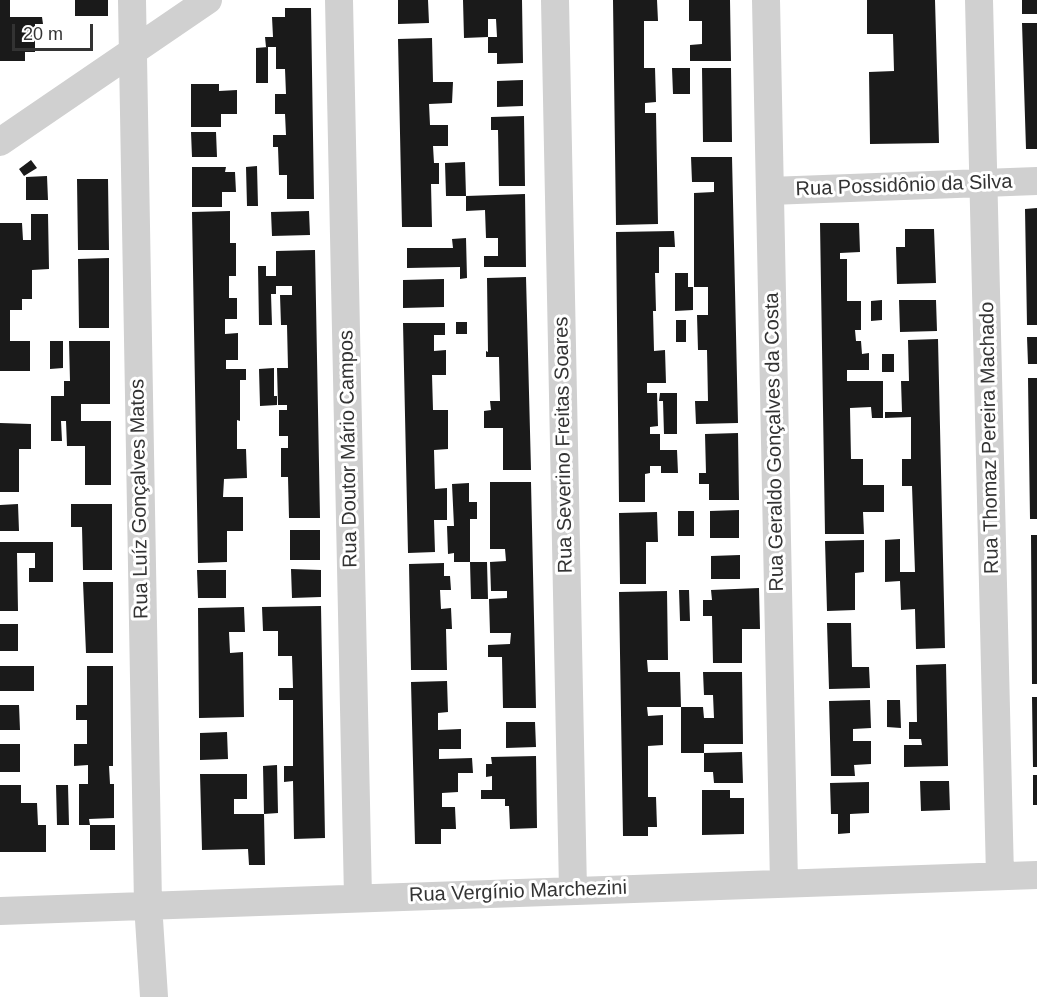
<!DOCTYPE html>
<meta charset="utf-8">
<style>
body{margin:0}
#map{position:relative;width:1037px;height:997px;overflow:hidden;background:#fff;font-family:Helvetica,sans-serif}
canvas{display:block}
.scale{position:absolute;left:12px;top:24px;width:81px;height:27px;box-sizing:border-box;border:3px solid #333;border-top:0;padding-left:8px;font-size:18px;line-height:21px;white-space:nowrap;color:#333;-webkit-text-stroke:4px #fff;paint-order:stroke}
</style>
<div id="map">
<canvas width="1037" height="997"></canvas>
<div class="scale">20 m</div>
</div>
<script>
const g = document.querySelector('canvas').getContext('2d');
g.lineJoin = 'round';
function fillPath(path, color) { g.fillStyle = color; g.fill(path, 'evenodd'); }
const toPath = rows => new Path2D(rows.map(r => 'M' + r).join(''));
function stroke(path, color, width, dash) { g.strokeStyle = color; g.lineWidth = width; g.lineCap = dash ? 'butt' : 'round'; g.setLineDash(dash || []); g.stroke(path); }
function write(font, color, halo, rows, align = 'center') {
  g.font = font + ' Helvetica,sans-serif'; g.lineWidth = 6; g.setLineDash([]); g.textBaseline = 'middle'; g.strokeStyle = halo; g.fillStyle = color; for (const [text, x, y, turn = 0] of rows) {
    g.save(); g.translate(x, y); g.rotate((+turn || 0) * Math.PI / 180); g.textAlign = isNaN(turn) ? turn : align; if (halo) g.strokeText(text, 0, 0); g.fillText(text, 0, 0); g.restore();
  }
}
fillPath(toPath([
 [0,0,10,0,10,17,42,17,43,24,35,24,35,52,25,52,25,61,0,61],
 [75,0,108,0,108,16,75,16],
 [398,0,428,0,429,23,398,24],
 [463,0,522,0,523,63,497,64,497,53,488,53,488,37,464,38],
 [488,19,496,19,497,37,488,37],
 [613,0,657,0,658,21,644,21,644,68,655,68,656,102,645,103,645,113,656,113,658,224,616,225],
 [689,0,730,0,731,61,690,61,690,45,702,44,702,21,689,21],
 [867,0,935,0,939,143,870,144,869,72,894,71,893,34,867,34],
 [1022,0,1037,0,1037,14,1022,14],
 [285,8,311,8,314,199,287,199,287,175,279,175,278,147,273,147,273,135,286,135,285,114,275,114,275,94,286,94,285,69,276,69,276,47,266,47,265,37,273,37,272,17,285,17],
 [1022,23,1037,23,1037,149,1026,149],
 [432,38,433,82,453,82,452,103,429,104,430,125,448,125,448,146,433,146,434,163,439,163,439,184,431,184,432,227,402,227,398,39],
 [268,47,268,83,256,83,256,48],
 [672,68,690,68,690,94,673,94],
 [702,68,731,68,732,142,703,142],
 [523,80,523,106,497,107,497,81],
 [191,84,219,84,219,91,237,90,237,114,221,114,221,127,191,127],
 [524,116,525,186,499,186,498,130,491,130,491,117],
 [191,132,216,132,217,157,192,157],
 [691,157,732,157,738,423,696,424,695,401,708,401,707,350,698,350,697,315,708,315,708,287,694,287,694,193,714,192,714,182,692,182],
 [31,160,37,168,24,176,19,169],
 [465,162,466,196,446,196,445,163],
 [257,166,258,206,247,206,246,167],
 [192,167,226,167,225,172,235,172,236,192,222,192,222,207,192,207],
 [47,176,48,200,26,200,26,177],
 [77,179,108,179,109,250,78,250],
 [525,194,526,267,484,267,484,256,498,256,498,238,486,238,485,210,466,211,466,196],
 [1037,208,1037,325,1027,325,1025,209],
 [230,211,230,243,236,243,236,276,229,276,229,298,237,298,237,319,225,319,225,334,238,333,238,360,226,360,226,369,246,369,246,380,240,380,240,421,237,420,237,449,246,449,247,478,224,479,223,497,243,497,243,531,227,531,227,562,198,563,192,212],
 [309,211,310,235,272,236,271,212],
 [31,214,48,214,49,269,32,270,32,299,22,299,22,310,10,310,10,341,30,341,30,371,0,371,0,223,22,223,23,240,31,240],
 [820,223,859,223,860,252,840,253,840,259,847,259,847,301,861,301,861,330,855,330,856,341,861,341,862,354,869,353,869,370,847,370,847,381,883,381,883,418,872,418,871,407,850,408,851,459,863,459,863,485,884,485,884,512,863,512,864,534,825,534],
 [905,229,934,229,936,283,897,284,896,247,905,247],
 [674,231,675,247,659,247,659,273,655,273,656,311,653,311,654,351,665,350,666,383,647,383,647,393,657,393,658,426,650,427,650,434,660,434,660,450,677,450,678,473,661,473,661,466,650,466,650,473,645,474,645,502,619,502,616,232],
 [466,238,467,278,460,279,460,267,407,268,407,248,453,248,452,239],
 [315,250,320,518,289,518,288,477,281,477,281,448,288,448,288,436,279,436,279,410,287,410,287,405,278,405,277,368,288,368,287,325,281,325,280,295,292,295,292,286,276,286,276,294,271,294,272,325,259,325,258,266,266,266,266,276,276,276,276,251],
 [109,258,109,328,79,328,78,259],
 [675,273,688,273,688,287,693,287,693,310,675,311],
 [526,277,531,470,503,470,503,428,484,428,484,411,491,410,490,401,500,401,499,357,486,357,486,351,488,352,487,278],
 [444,279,444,307,403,308,403,280],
 [882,300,882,320,871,321,871,301],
 [899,300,936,300,937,331,900,332],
 [676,320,686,320,686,342,676,342],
 [456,322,467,322,467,334,456,334],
 [403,323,445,323,445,335,434,335,434,351,446,350,446,375,432,375,433,410,448,410,448,449,434,450,435,489,447,488,447,520,434,520,435,552,408,553],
 [1027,337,1037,337,1037,364,1028,364],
 [938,339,945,648,916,649,915,609,901,610,900,581,885,582,885,540,900,539,900,572,915,572,912,486,902,486,902,459,911,459,911,417,885,418,885,412,902,412,901,381,909,381,908,340],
 [50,341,63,341,63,368,50,369],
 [69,341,110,341,110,404,81,404,81,421,111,421,111,485,85,485,85,446,67,446,66,421,61,421,62,441,51,441,51,396,64,396,64,381,70,381],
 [882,354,894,354,894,372,882,372],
 [274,368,274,396,277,396,277,405,260,406,259,369],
 [1028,378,1037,378,1037,519,1030,519],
 [660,393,677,393,677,434,664,434,663,401,659,401],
 [0,423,31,424,31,449,19,449,19,492,0,492],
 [738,433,739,500,709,500,709,484,699,484,699,473,706,473,705,434],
 [490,482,531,482,536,708,503,708,502,657,488,657,488,645,510,644,511,633,490,633,489,599,507,598,507,591,491,591,490,562,506,561,505,549,490,549],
 [469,483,469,502,477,502,477,519,470,519,470,562,454,562,454,553,448,554,447,526,454,526,452,484],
 [18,504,19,531,0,531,0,505],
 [71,504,112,504,112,570,83,570,82,527,71,527],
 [739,510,739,538,710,538,710,511],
 [678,511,694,511,694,536,678,536],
 [657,512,658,542,646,542,646,584,620,584,619,513],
 [290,530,320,530,320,560,290,560],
 [1031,535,1037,535,1037,684,1032,684],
 [864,540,864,572,855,573,855,610,827,611,825,541],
 [0,542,53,542,53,582,29,582,29,568,35,568,35,553,17,553,18,611,0,611],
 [740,555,740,579,711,579,711,556],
 [470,562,487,562,488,599,471,599],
 [444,563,444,576,450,576,451,590,440,590,441,609,451,608,452,629,446,629,447,670,411,670,409,564],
 [291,569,321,570,321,597,292,598],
 [197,570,226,570,226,598,198,598],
 [83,582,113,582,113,653,86,653],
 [759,588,760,629,742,629,742,663,713,663,712,616,703,616,703,600,712,600,711,590],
 [679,590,689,590,690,621,680,621],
 [667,591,668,660,647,660,648,672,680,672,681,707,647,707,648,716,663,715,663,745,648,746,648,797,656,797,657,827,648,827,648,836,623,836,619,592],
 [321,606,325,838,294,839,293,781,284,782,284,766,293,766,293,700,279,700,279,688,293,688,292,656,278,656,278,631,263,631,262,607],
 [244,607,245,632,229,632,230,653,243,652,244,717,199,718,198,608],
 [827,623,851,623,852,667,869,667,870,688,829,689],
 [0,624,18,624,18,651,0,651],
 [946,664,948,766,904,767,904,745,922,745,921,739,909,739,909,722,917,722,916,665],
 [0,666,34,666,34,691,0,691],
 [87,666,113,666,113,766,109,766,110,784,114,784,114,818,89,819,90,825,79,825,79,784,88,784,88,765,74,766,74,744,87,744,87,720,76,720,76,705,87,705],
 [703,672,742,672,743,744,704,744,704,753,681,753,681,707,703,707,704,718,714,718,713,695,704,695],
 [447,681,448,712,438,713,438,730,461,729,461,749,439,749,439,759,472,758,473,773,458,773,458,792,442,793,442,807,455,807,456,829,441,829,441,844,415,844,411,682],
 [1032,697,1037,697,1037,767,1033,767],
 [870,700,871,728,853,729,853,741,871,741,871,764,854,765,855,776,831,776,829,701],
 [887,700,900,700,901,728,887,727],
 [0,705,19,705,20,730,0,730],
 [506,722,535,722,536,747,506,748],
 [227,732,228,759,200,760,200,733],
 [0,744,20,744,20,772,0,772],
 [742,752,743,783,714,783,713,772,704,772,704,753],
 [536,756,537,828,510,829,509,806,505,806,505,799,481,799,481,790,492,790,492,776,486,777,486,764,492,764,491,757],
 [277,765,278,813,264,814,263,766],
 [200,774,247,774,247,799,234,799,234,814,264,814,265,865,249,865,248,849,202,850],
 [1033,775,1037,775,1037,805,1033,805],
 [920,781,949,781,950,810,921,811],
 [869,782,869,813,850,814,850,833,838,834,838,814,831,814,830,783],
 [0,785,21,785,21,803,37,803,38,825,46,825,46,852,0,852],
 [56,785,68,785,69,825,57,825],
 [702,790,730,790,730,798,744,798,744,834,702,835],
 [90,825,115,825,115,850,90,850]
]), '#1a1a1a');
stroke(toPath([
 [132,0,148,904,154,997],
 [339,0,358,897],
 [555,0,573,890],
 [766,0,784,883],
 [979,0,1000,876],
 [0,142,208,0],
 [770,191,1037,181],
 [0,911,1037,875]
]), '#d0d0d0', 28);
write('20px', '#333', '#fff', [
 ["Rua Possidônio da Silva",904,186,-2],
 ["Rua Thomaz Pereira Machado",990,438,-91],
 ["Rua Geraldo Gonçalves da Costa",775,442,-91],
 ["Rua Severino Freitas Soares",564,445,-91],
 ["Rua Doutor Mário Campos",349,449,-91],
 ["Rua Luíz Gonçalves Matos",140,499,-91],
 ["Rua Vergínio Marchezini",518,892,-2]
]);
</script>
